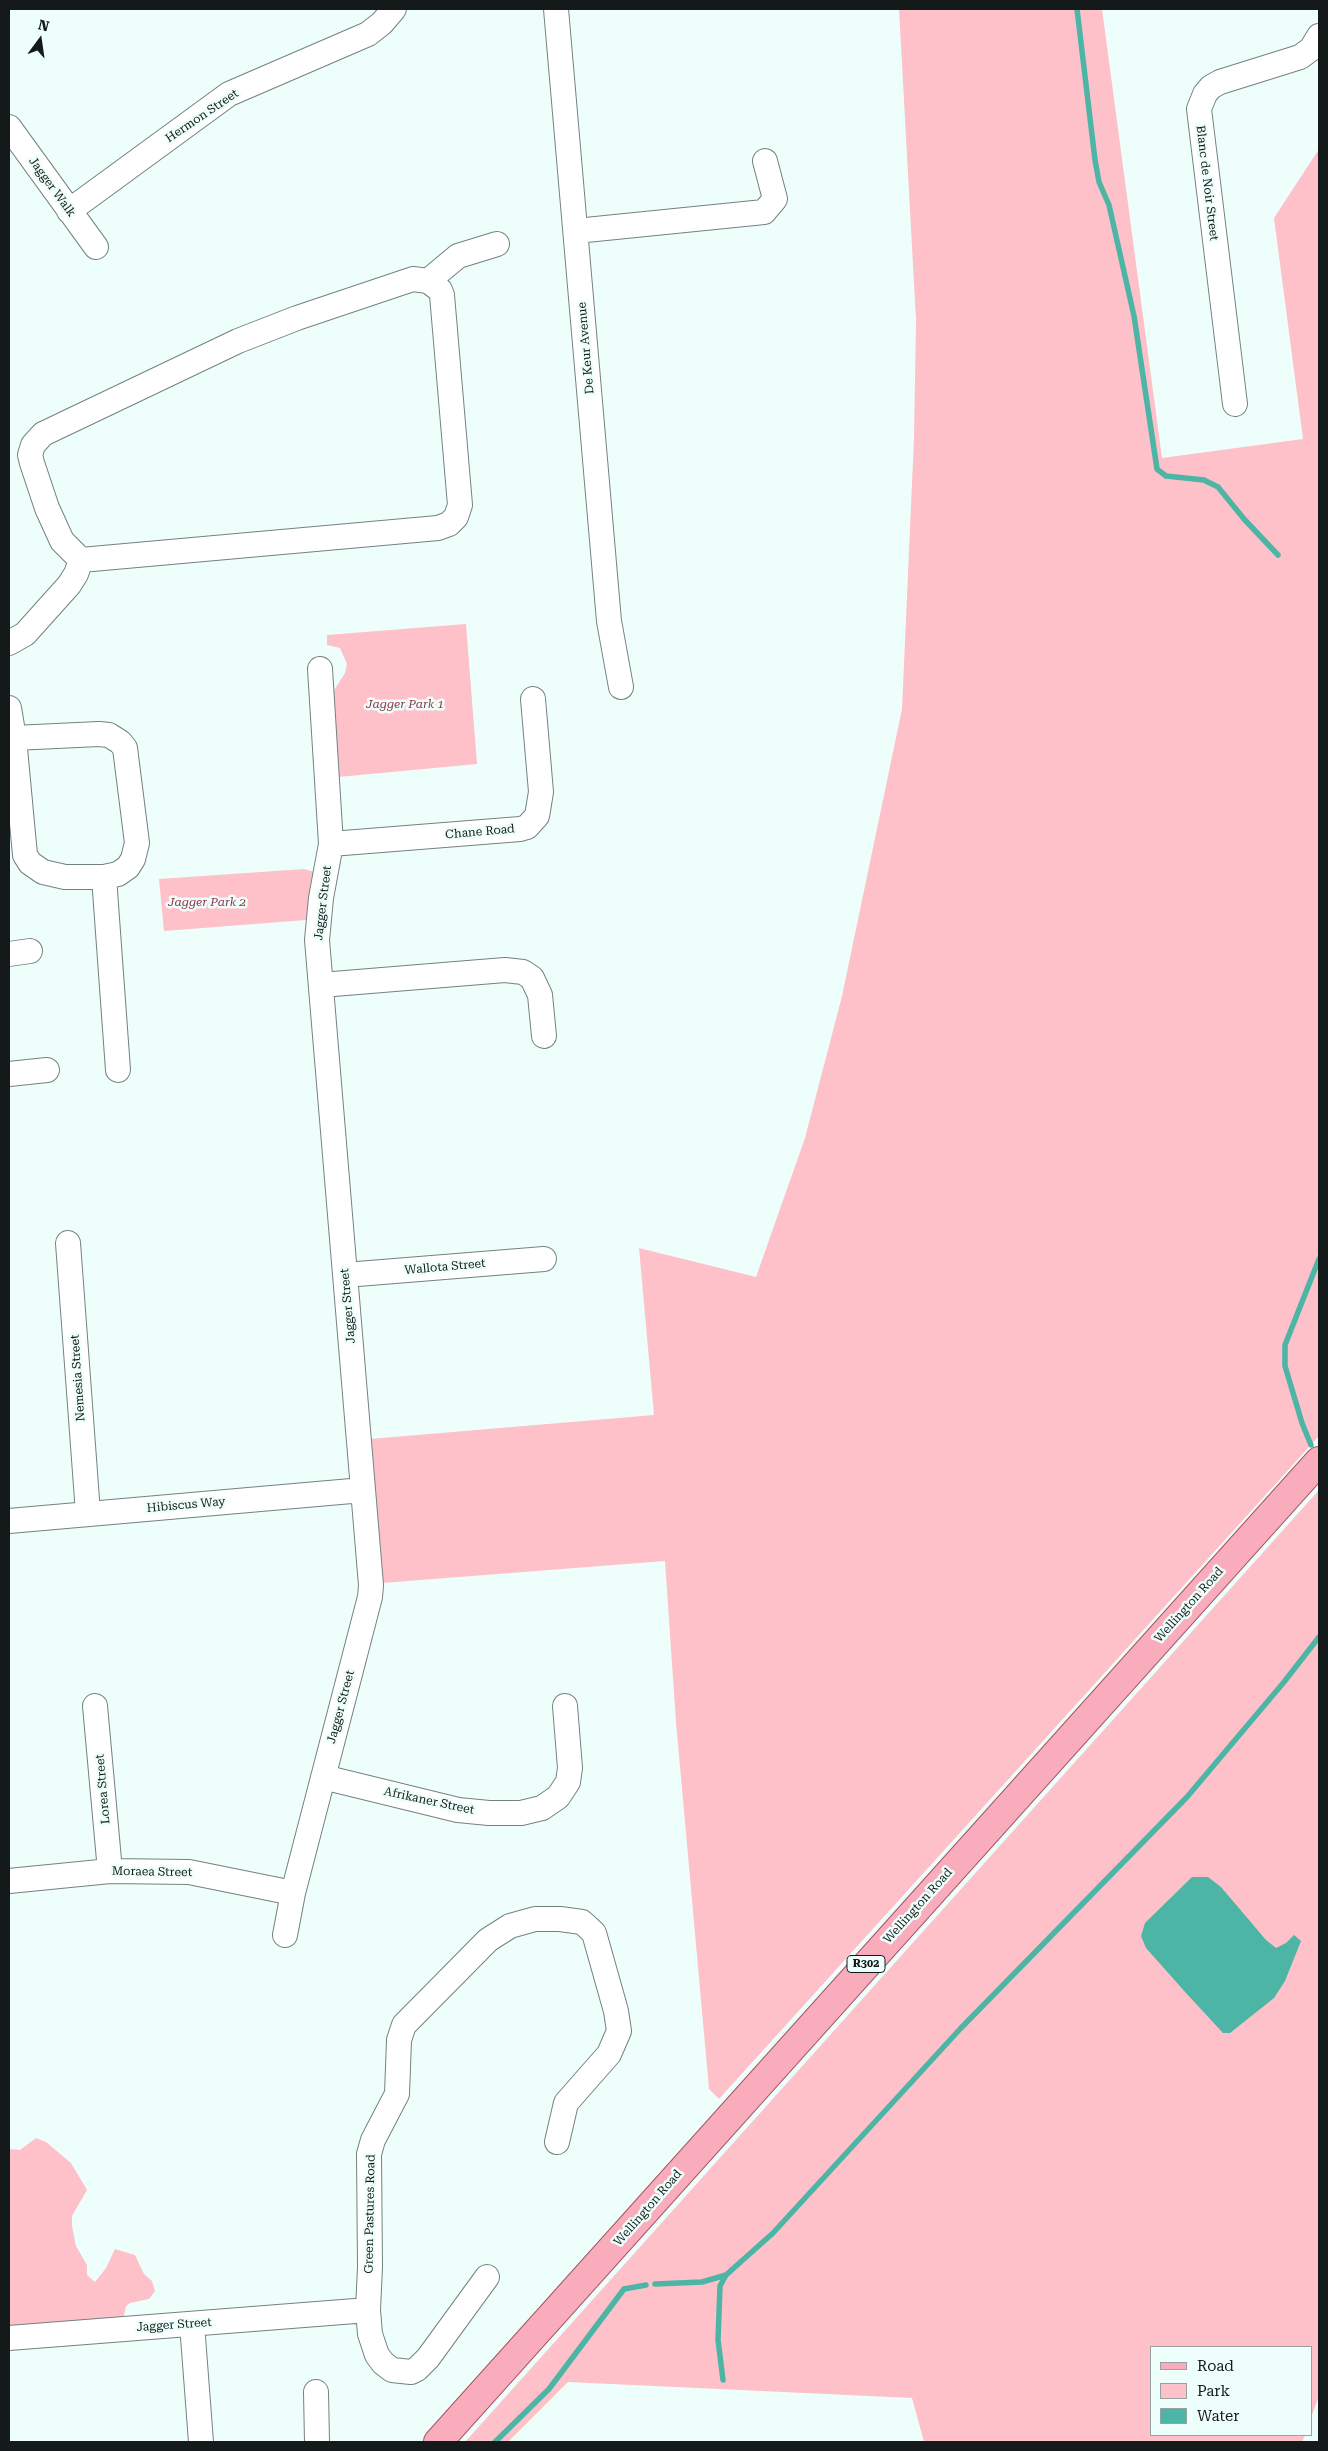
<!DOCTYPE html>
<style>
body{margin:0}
#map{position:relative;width:1328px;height:2451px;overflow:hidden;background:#eefffb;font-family:"Roboto Serif",serif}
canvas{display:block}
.frame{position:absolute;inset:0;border:10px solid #141a19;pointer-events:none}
.legend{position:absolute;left:1150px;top:2346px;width:162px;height:90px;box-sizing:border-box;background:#eefffb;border:1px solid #97a3a1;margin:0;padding:6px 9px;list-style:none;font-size:15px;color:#141a19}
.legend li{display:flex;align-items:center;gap:10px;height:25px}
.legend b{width:25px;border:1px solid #97a3a1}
.north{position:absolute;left:15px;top:15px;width:50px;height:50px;-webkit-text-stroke:4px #eefffb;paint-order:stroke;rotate:14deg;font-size:14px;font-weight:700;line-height:20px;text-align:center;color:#141a19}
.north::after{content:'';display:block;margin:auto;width:18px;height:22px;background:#141a19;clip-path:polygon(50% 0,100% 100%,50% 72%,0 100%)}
</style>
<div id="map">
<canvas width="1328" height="2451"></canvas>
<div class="frame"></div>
<ul class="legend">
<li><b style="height:6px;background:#f9acbb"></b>Road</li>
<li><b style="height:14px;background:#fec1c9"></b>Park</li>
<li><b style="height:14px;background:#4db5a5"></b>Water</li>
</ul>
<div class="north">N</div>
</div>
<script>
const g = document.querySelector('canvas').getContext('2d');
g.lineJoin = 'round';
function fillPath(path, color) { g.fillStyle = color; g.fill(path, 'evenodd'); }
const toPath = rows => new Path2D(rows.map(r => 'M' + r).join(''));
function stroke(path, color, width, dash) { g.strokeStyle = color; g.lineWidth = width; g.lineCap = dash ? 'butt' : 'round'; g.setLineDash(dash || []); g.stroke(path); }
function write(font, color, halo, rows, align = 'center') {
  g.font = font + ' "Roboto Serif",serif'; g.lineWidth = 5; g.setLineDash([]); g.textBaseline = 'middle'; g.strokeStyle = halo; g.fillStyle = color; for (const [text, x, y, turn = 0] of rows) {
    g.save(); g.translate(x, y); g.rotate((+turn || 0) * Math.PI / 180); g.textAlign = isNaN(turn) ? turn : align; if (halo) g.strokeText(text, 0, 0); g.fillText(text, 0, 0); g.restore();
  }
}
fillPath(toPath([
 [899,9,1102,9,1162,458,1303,439,1274,218,1319,149,1319,1436,719,2099,709,2089,676,1722,665,1561,382,1583,370,1439,654,1415,639,1248,756,1277,805,1138,842,996,902,709,914,438,916,320],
 [466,624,477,764,338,777,333,692,345,673,347,664,340,648,327,645,327,635],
 [304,869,315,872,306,920,164,931,159,879],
 [1319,1490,1319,2396,1312,2415,1312,2347,1152,2347,1152,2435,1305,2435,1302,2442,924,2442,912,2398,568,2382,508,2442,465,2442],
 [36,2138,46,2142,71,2163,87,2190,72,2216,72,2226,76,2246,87,2265,87,2275,95,2282,106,2268,115,2249,135,2255,144,2274,152,2281,155,2291,149,2299,130,2303,126,2306,124,2316,116,2323,9,2332,9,2149,20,2150]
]), '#fec1c9');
fillPath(toPath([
 [1192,1877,1208,1877,1221,1887,1266,1940,1276,1948,1286,1943,1294,1935,1301,1941,1285,1981,1274,1998,1230,2033,1223,2033,1186,1993,1146,1948,1141,1936,1145,1923]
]), '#4db5a5');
stroke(toPath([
 [1077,9,1095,160,1099,182,1109,205,1134,316,1157,469,1166,476,1204,480,1218,487,1244,519,1278,555],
 [1311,1445,1302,1423,1285,1366,1285,1345,1319,1259],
 [655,2284,702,2282,726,2275],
 [723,2380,718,2340,720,2286,726,2275,773,2233,961,2028,1187,1797,1284,1682,1319,1637],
 [495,2442,549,2389,624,2289,646,2285]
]), '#4db5a5', 5.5);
const minor = toPath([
 [556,9,609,621,621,687],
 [9,127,96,247],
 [69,211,229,94,368,34,382,23,394,9],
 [576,231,764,212,775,199,765,161],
 [428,281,458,256,497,244],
 [1235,404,1199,109,1205,94,1211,87,1220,82,1300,57,1311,49,1319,36],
 [9,643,25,634,69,585,76,574,81,560,62,541,47,508,32,463,30,455,33,445,43,434,238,341,297,318,413,279,428,281,440,290,442,295,460,505,456,517,449,524,438,528,81,560],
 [9,708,14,738,25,855,30,863,43,872,65,877,104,877,118,874,128,867,133,859,137,843,125,748,120,742,109,735,99,734,14,738],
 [331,844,520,829,527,827,537,816,541,792,533,699],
 [104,877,118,1070],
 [9,954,30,951],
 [321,985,505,970,523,972,532,978,540,995,544,1036],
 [9,1074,47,1070],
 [68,1243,88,1513],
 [345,1275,544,1259],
 [9,1521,363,1490],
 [95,1706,110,1871],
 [323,1777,458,1810,489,1813,521,1813,542,1808,558,1797,568,1782,570,1768,565,1706],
 [9,1881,110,1871,189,1872,293,1893],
 [285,1935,293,1893,370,1597,371,1585,317,940,321,898,331,844,320,669],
 [368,2310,370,2334,377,2355,383,2363,392,2370,411,2372,417,2369,428,2358,487,2277],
 [192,2324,201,2442],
 [9,2338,368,2310,370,2267,369,2154,373,2140,397,2094,399,2040,404,2025,488,1940,510,1926,535,1919,560,1919,582,1922,594,1933,616,2011,619,2031,609,2054,566,2103,557,2142],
 [316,2392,317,2442]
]);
const major = toPath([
 [438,2442,1319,1461]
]);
stroke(minor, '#73827f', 26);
stroke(major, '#a65464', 30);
stroke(minor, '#fff', 24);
stroke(major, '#f9acbb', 28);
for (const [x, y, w] of [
 [866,1964,38]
]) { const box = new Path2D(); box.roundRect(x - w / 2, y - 8.5, w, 17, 4); g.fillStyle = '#eefffb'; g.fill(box); stroke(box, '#141a19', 1); }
write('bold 11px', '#141a19', null, [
 ["R302",866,1964]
]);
write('12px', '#141a19', '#eefffb', [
 ["Hermon Street",202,116,-34],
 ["Blanc de Noir Street",1207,183,83],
 ["Jagger Walk",52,187,54],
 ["De Keur Avenue",586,348,-95],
 ["Chane Road",480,832,-5],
 ["Jagger Street",323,903,-83],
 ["Wallota Street",445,1267,-5],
 ["Jagger Street",348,1306,-95],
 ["Nemesia Street",78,1378,-94],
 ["Hibiscus Way",186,1505,-5],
 ["Wellington Road",1189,1605,-48],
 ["Jagger Street",341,1707,-75],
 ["Lorea Street",103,1789,-95],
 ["Afrikaner Street",429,1801,12],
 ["Moraea Street",152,1872,1],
 ["Wellington Road",918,1906,-48],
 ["Wellington Road",648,2208,-49],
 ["Green Pastures Road",370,2214,-89],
 ["Jagger Street",174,2325,-4]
]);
write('italic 12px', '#913147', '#eefffb', [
 ["Jagger Park 1",405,704],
 ["Jagger Park 2",207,902]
]);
</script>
